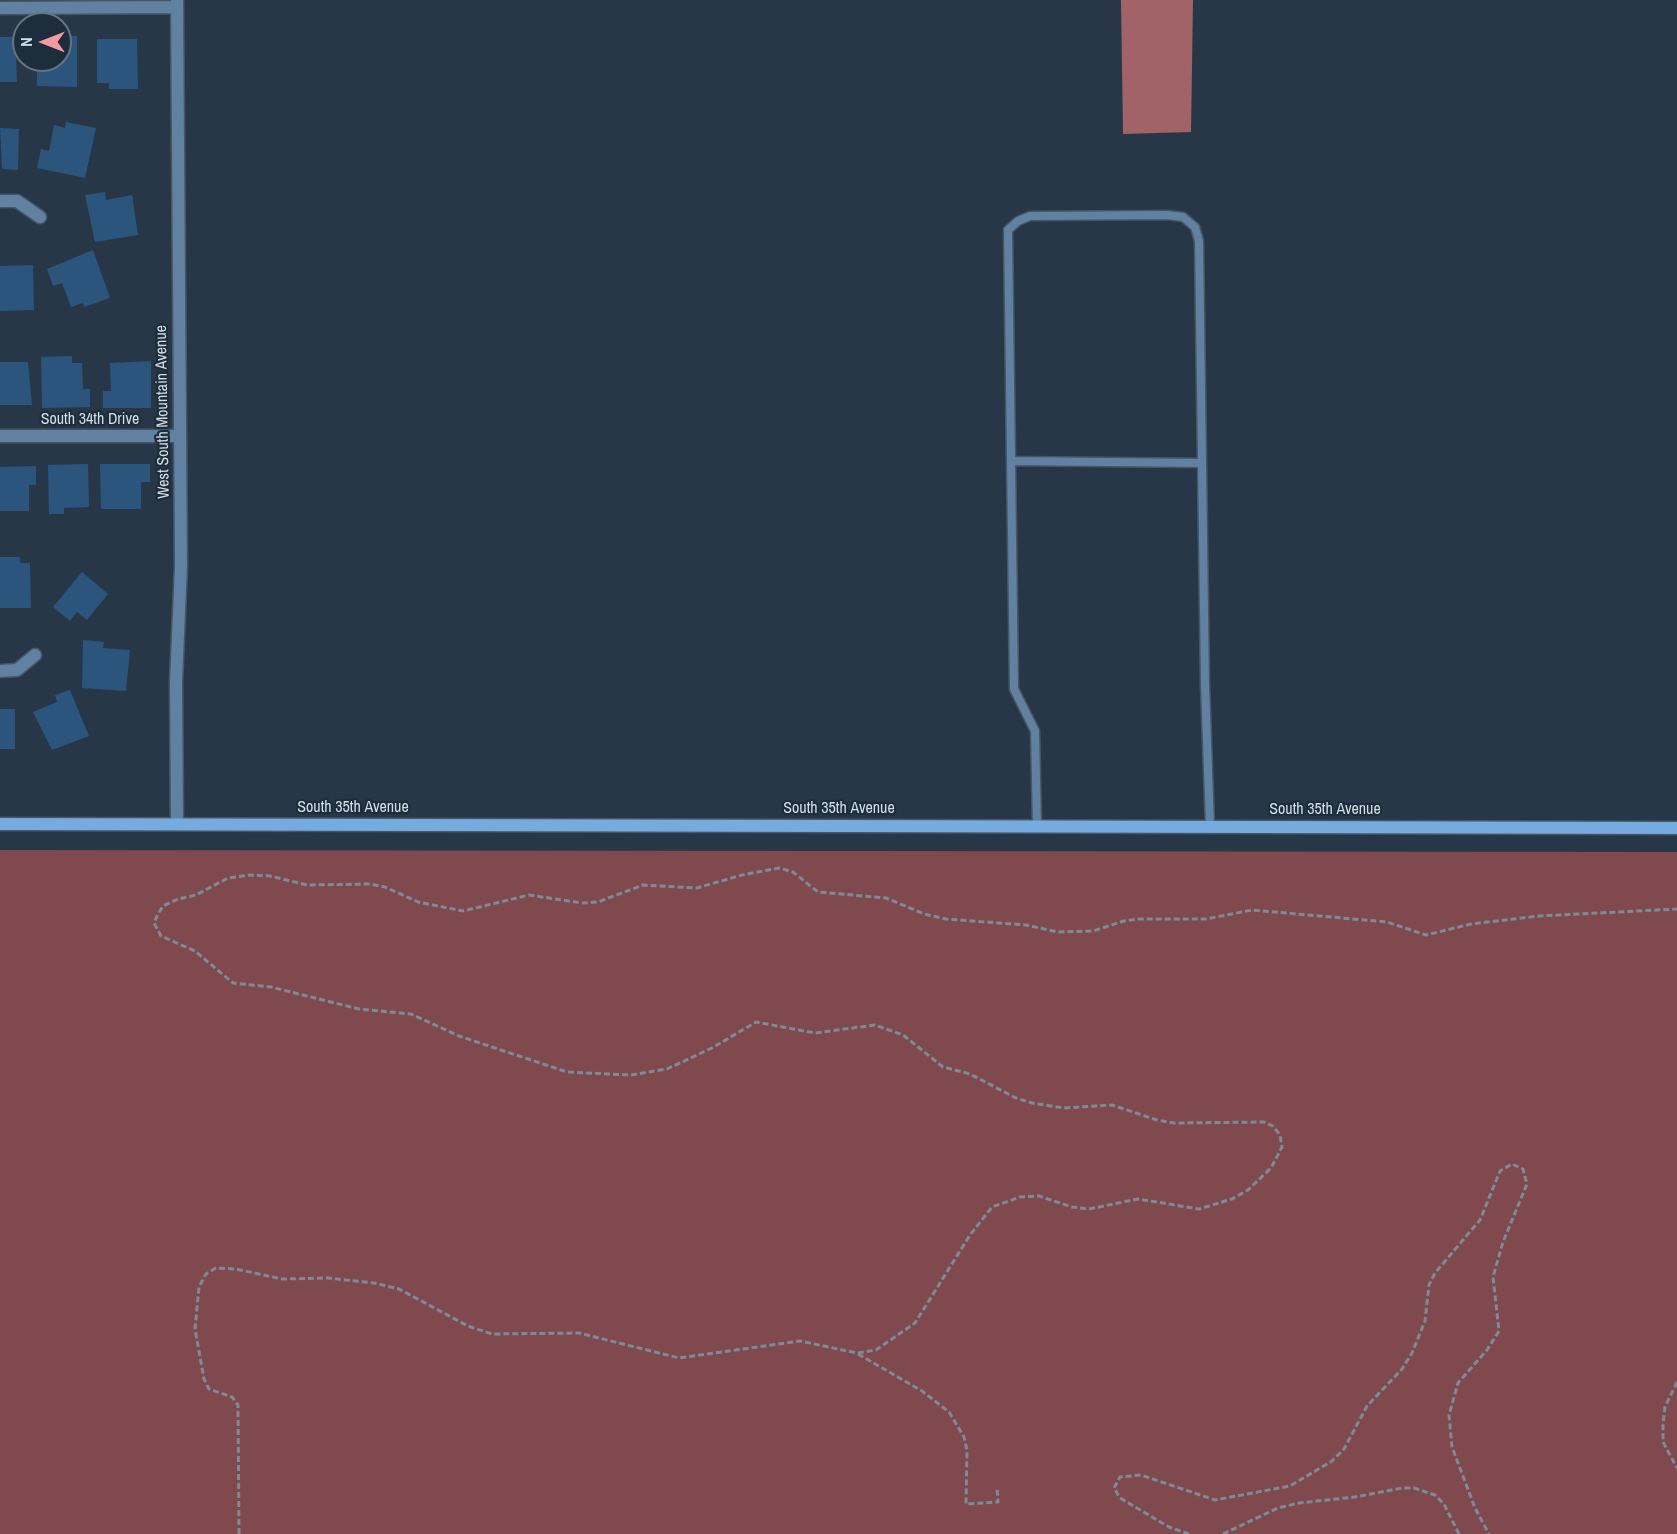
<!DOCTYPE html>
<style>
body{margin:0}
#map{position:relative;width:1677px;height:1534px;overflow:hidden;background:#283747;font-family:"Archivo Narrow",sans-serif}
canvas{display:block}
.north{position:absolute;left:12px;top:12px;width:60px;height:60px;box-sizing:border-box;background:#1e2d3c;border:2px solid #667380;border-radius:50%;rotate:270deg;font-size:16px;font-weight:700;line-height:24px;text-align:center;color:#d3dde7}
.north::after{content:'';display:block;margin:auto;width:21px;height:27px;background:#f49aa2;clip-path:polygon(50% 0,100% 100%,50% 72%,0 100%)}
</style>
<div id="map">
<canvas width="1677" height="1534"></canvas>
<div class="north">N</div>
</div>
<script>
const g = document.querySelector('canvas').getContext('2d');
g.lineJoin = 'round';
function fillPath(path, color) { g.fillStyle = color; g.fill(path, 'evenodd'); }
const toPath = rows => new Path2D(rows.map(r => 'M' + r).join(''));
function stroke(path, color, width, dash) { g.strokeStyle = color; g.lineWidth = width; g.lineCap = dash ? 'butt' : 'round'; g.setLineDash(dash || []); g.stroke(path); }
function write(font, color, halo, rows, align = 'center') {
  g.font = font + ' "Archivo Narrow",sans-serif'; g.lineWidth = 4.5; g.setLineDash([]); g.textBaseline = 'middle'; g.strokeStyle = halo; g.fillStyle = color; for (const [text, x, y, turn = 0] of rows) {
    g.save(); g.translate(x, y); g.rotate((+turn || 0) * Math.PI / 180); g.textAlign = isNaN(turn) ? turn : align; if (halo) g.strokeText(text, 0, 0); g.fillText(text, 0, 0); g.restore();
  }
}
fillPath(toPath([
 [0,850,1677,852,1677,1534,0,1534]
]), '#7f494e');
fillPath(toPath([
 [1121,0,1193,0,1191,132,1123,134]
]), '#a16368');
fillPath(toPath([
 [60,36,77,36,77,87,37,86,37,60,60,60],
 [0,37,24,37,24,56,16,55,17,82,0,82],
 [97,39,137,39,138,89,109,89,109,83,97,83],
 [66,122,96,128,85,178,37,168,41,149,49,151,54,125,65,128],
 [0,128,19,129,18,170,2,169],
 [105,192,106,200,132,195,138,235,95,242,85,195],
 [93,250,110,298,84,307,83,303,71,307,62,283,53,286,47,269],
 [33,265,34,310,0,311,0,266],
 [72,356,72,363,82,363,83,389,90,389,90,407,42,408,41,357],
 [151,361,151,408,103,408,103,391,111,391,110,363],
 [0,362,28,362,32,405,0,405],
 [88,464,89,507,64,508,64,514,49,514,48,465],
 [100,464,150,464,150,482,141,482,141,509,101,509],
 [36,466,36,485,29,485,29,511,0,511,0,467],
 [0,557,20,557,20,563,30,563,31,608,0,608],
 [82,572,108,594,87,620,77,612,70,621,53,607],
 [83,640,104,642,103,648,130,650,126,691,82,688],
 [70,690,89,736,52,750,33,712,57,702,55,695],
 [0,709,15,709,15,749,0,749]
]), '#2b557c');
const service = toPath([
 [1011,461,1202,463],
 [1037,826,1035,731,1014,689,1008,230,1018,221,1030,216,1167,215,1183,217,1195,227,1199,241,1205,685,1210,827]
]);
const minor = toPath([
 [177,0,181,566,176,682,177,824],
 [0,8,177,7],
 [0,201,17,201,40,217],
 [0,436,179,436],
 [0,671,17,670,35,655]
]);
const secondary = toPath([
 [0,824,1677,828]
]);
stroke(service, '#475564', 11);
stroke(minor, '#475564', 15);
stroke(secondary, '#475564', 15);
stroke(toPath([
 [858,1354,922,1391,949,1412,964,1437,967,1450,966,1504,998,1502,997,1487],
 [1677,1382,1665,1407,1663,1424,1663,1442,1677,1468],
 [239,1534,238,1405,232,1397,209,1389,204,1379,195,1329,199,1287,206,1274,216,1268,236,1269,282,1279,328,1278,374,1283,399,1289,468,1326,492,1334,579,1333,679,1358,800,1341,857,1353,876,1350,915,1323,970,1235,992,1207,1020,1197,1039,1196,1072,1207,1089,1209,1138,1199,1199,1209,1232,1199,1248,1190,1271,1168,1282,1147,1280,1135,1273,1126,1264,1122,1174,1123,1157,1120,1112,1105,1064,1108,1032,1103,1016,1098,970,1074,943,1067,903,1035,875,1025,815,1033,756,1022,712,1048,667,1069,631,1075,567,1072,459,1036,411,1014,359,1009,271,987,233,983,195,951,161,936,154,923,158,914,163,906,178,899,196,895,228,878,250,875,270,876,307,885,370,884,385,887,418,902,463,911,529,895,582,903,598,902,643,885,697,888,742,875,779,868,793,872,818,892,886,898,924,914,946,919,1026,925,1058,932,1093,931,1124,921,1139,919,1206,919,1252,910,1387,922,1426,935,1471,924,1539,916,1677,909],
 [1189,1534,1169,1527,1120,1498,1114,1488,1120,1477,1141,1475,1215,1500,1290,1486,1332,1461,1344,1449,1367,1406,1402,1369,1412,1353,1425,1321,1429,1285,1435,1273,1480,1220,1500,1171,1512,1164,1523,1169,1527,1184,1503,1242,1493,1277,1499,1331,1487,1350,1458,1383,1449,1415,1452,1447,1475,1508,1489,1534],
 [1223,1534,1278,1508,1299,1503,1355,1497,1402,1488,1414,1488,1435,1495,1444,1504,1459,1534]
]), '#7e8a97', 3, [6, 3]);
stroke(service, '#6081a2', 8);
stroke(minor, '#6081a2', 12);
stroke(secondary, '#75abdf', 12);
write('16px', '#d3dde7', '#1e2d3c', [
 ["West South Mountain Avenue",163,412,-91],
 ["South 34th Drive",90,420],
 ["South 35th Avenue",353,808],
 ["South 35th Avenue",839,809],
 ["South 35th Avenue",1325,810]
]);
</script>
